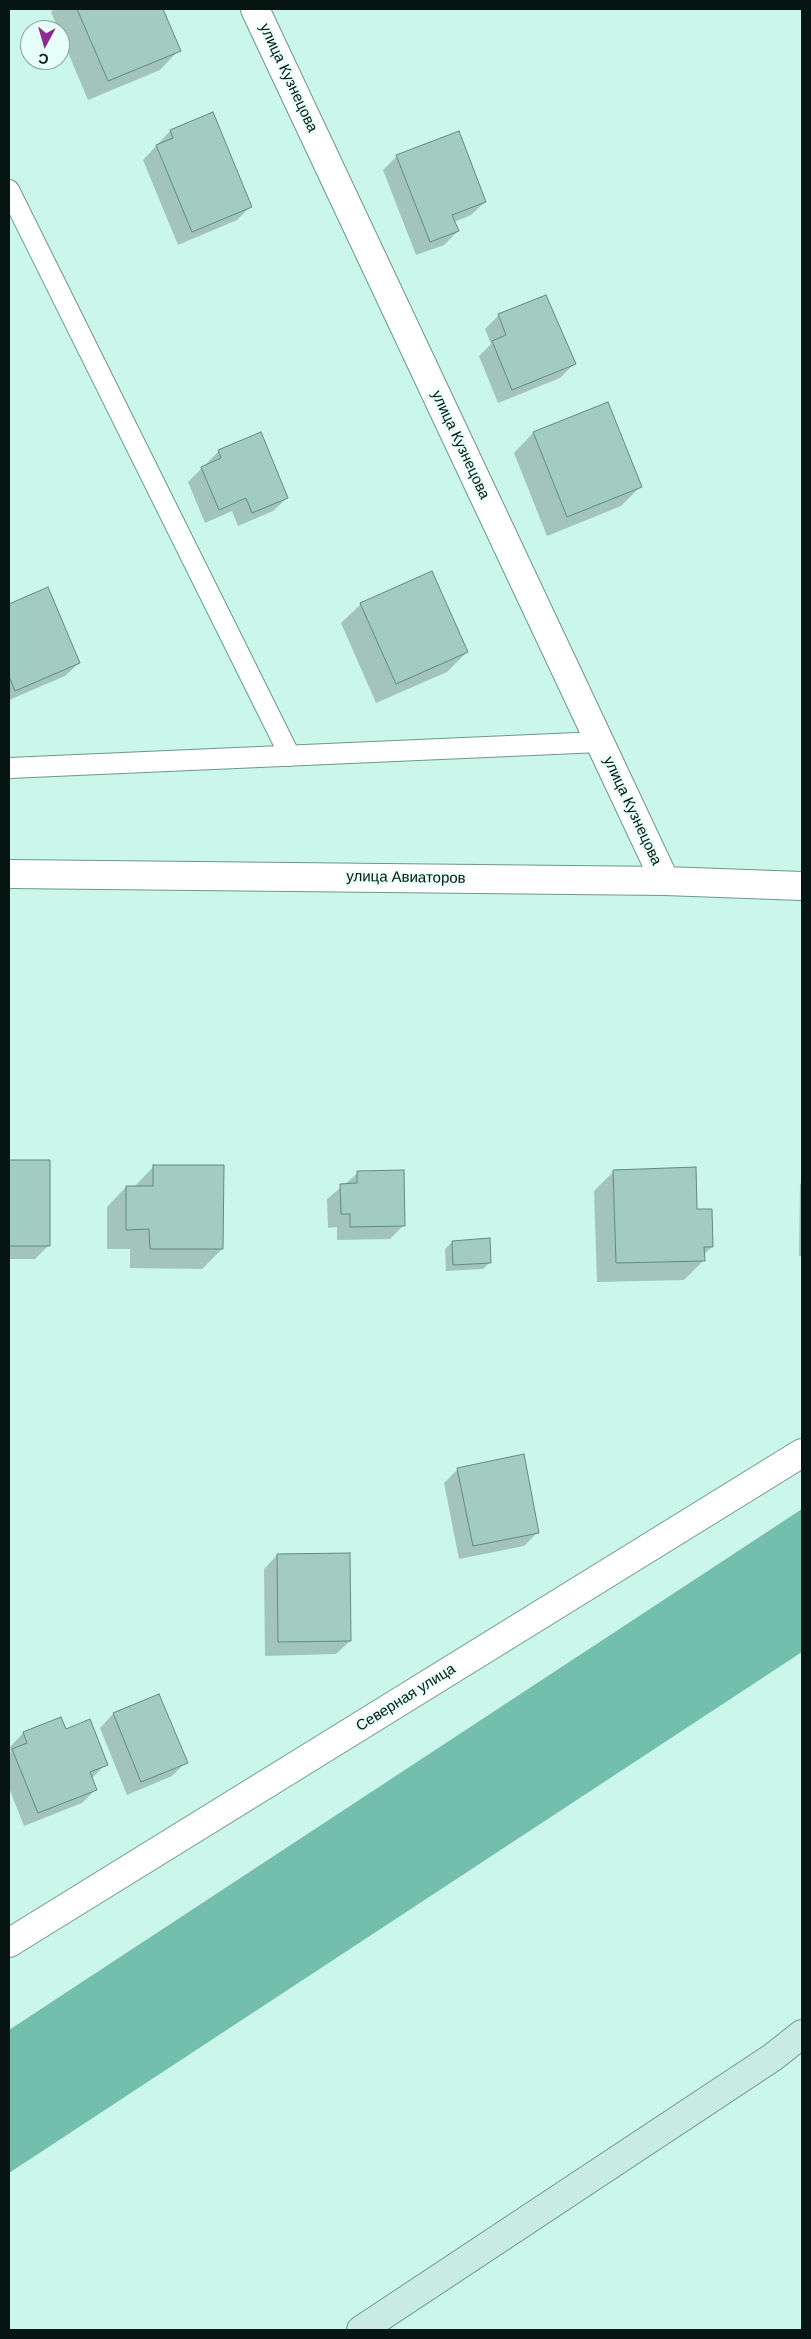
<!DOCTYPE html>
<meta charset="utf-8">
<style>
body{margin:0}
#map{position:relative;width:811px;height:2339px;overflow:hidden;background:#cbf6ea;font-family:"DM Sans",sans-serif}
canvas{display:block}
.frame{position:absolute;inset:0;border:10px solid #061511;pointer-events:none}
.north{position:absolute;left:20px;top:20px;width:50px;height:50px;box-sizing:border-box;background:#e6fff8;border:1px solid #8ca19c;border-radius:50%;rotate:186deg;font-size:14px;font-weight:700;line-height:20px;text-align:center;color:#061511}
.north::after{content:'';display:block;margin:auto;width:18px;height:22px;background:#8e2b92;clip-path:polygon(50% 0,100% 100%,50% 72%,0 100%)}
</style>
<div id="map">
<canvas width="811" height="2339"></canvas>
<div class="frame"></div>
<div class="north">С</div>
</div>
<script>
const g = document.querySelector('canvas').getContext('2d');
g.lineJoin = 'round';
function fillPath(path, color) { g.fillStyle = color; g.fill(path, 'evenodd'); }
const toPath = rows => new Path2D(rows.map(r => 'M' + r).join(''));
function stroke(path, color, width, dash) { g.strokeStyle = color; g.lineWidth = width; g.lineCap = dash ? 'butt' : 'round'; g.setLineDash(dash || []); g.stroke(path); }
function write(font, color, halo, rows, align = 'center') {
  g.font = font + ' "DM Sans",sans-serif'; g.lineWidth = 4; g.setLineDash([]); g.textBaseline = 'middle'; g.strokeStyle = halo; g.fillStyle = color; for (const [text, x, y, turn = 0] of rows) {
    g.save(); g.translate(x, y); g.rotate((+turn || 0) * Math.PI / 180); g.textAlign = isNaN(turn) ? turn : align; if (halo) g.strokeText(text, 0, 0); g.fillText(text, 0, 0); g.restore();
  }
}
fillPath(toPath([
 [802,1509,802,1652,9,2173,9,2030]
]), '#74bfac');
fillPath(toPath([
 [54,9,162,9,179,50,160,70,88,100,51,12],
 [170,131,251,206,237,220,178,245,143,160],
 [397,156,485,202,471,215,454,222,458,231,444,245,416,255,383,170],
 [499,315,574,364,560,378,498,403,479,356,491,344,485,329],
 [533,433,640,487,621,506,547,536,514,453],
 [219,451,287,498,273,511,238,526,232,511,205,523,188,482],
 [47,589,79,663,65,676,9,700,9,606],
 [361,604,467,652,447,672,376,703,341,623],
 [49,1161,49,1245,35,1259,9,1259,9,1162],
 [154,1166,222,1249,202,1269,130,1268,130,1249,107,1249,107,1207,126,1187,134,1187],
 [614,1171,696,1210,712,1247,703,1255,704,1260,684,1280,597,1282,594,1191],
 [358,1173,404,1225,390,1239,337,1240,337,1227,328,1228,327,1199],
 [802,1182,802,1256,799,1256,800,1184],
 [452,1242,490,1262,483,1269,446,1271,445,1249],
 [458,1469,538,1532,524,1546,459,1559,444,1483],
 [277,1555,350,1641,336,1654,265,1656,264,1569],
 [159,1696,186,1762,172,1776,127,1795,100,1728,113,1714],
 [23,1733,106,1764,92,1778,96,1789,82,1803,24,1826,9,1788,9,1754,11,1752,10,1747]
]), '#0003');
const building = toPath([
 [77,9,163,9,181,51,108,81,77,9],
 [213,112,252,207,192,232,156,145,173,138,170,130,213,112],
 [459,131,486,202,452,215,459,231,430,242,396,155,459,131],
 [546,295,576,364,512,390,492,341,506,335,498,314,546,295],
 [608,402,642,487,567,517,533,432,608,402],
 [261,432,288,498,252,513,246,498,219,510,201,467,221,458,218,450,261,432],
 [432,571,468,652,396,684,360,603,432,571],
 [48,587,80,663,15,691,9,676,9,604,48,587],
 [9,1160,50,1160,50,1246,9,1246,9,1160],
 [153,1165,224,1165,223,1249,150,1249,149,1229,126,1230,126,1186,153,1186,153,1165],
 [696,1167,697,1209,712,1209,713,1247,704,1247,705,1261,616,1263,613,1170,696,1167],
 [404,1170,405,1226,350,1227,350,1214,341,1214,340,1184,357,1183,357,1171,404,1170],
 [490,1238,491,1263,453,1265,452,1241,490,1238],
 [524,1454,539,1533,473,1546,457,1468,524,1454],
 [350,1553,351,1641,278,1642,277,1554,350,1553],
 [159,1694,188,1763,141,1782,113,1713,159,1694],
 [61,1717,66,1729,90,1719,108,1765,90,1772,97,1790,38,1813,12,1749,27,1743,23,1732,61,1717]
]);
fillPath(building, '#a2ccc0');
stroke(building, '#628a7f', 1);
const service = toPath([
 [9,190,290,756],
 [9,768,600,742]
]);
const minor = toPath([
 [255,9,665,881],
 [9,874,665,881,802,886],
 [9,1943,802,1453]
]);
const secondary = toPath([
 [361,2330,773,2057,802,2034]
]);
stroke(service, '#6e978c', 22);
stroke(minor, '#6e978c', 30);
stroke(secondary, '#6e978c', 30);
stroke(service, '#fff', 20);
stroke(minor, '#fff', 28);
stroke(secondary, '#c8ebe3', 28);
write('15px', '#061511', '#e6fff8', [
 ["улица Кузнецова",288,78,65],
 ["улица Кузнецова",460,445,65],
 ["улица Кузнецова",632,811,65],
 ["улица Авиаторов",406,878,1],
 ["Северная улица",406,1698,-32]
]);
</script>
